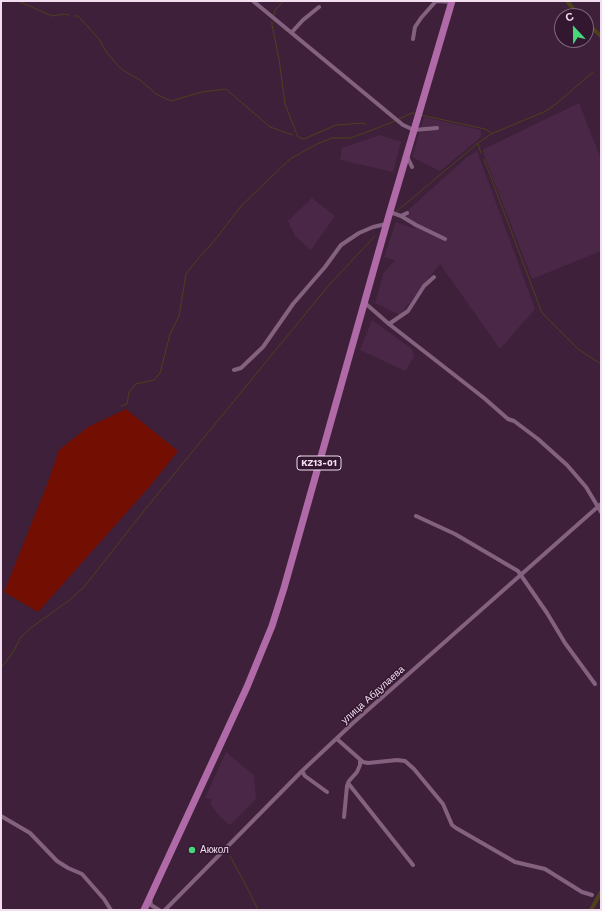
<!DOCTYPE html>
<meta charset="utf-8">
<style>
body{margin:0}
#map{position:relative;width:602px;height:911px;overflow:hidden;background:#3e203a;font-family:"Work Sans",sans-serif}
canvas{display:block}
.frame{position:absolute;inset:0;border:2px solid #f2deef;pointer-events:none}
.north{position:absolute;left:554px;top:8px;width:40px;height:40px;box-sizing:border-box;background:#331630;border:1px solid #7f667c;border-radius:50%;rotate:338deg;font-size:11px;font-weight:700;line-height:16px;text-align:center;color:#f2deef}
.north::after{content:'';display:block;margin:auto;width:14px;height:18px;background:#46d77a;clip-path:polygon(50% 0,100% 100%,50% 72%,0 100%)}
</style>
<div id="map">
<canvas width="602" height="911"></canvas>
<div class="frame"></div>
<div class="north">С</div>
</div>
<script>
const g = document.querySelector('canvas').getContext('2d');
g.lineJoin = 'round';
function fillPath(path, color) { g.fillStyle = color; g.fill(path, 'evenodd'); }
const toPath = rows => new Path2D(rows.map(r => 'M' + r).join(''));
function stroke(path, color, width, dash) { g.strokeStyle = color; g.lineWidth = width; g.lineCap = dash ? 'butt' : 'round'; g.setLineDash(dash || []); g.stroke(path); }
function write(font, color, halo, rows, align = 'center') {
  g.font = font + ' "Work Sans",sans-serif'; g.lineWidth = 3; g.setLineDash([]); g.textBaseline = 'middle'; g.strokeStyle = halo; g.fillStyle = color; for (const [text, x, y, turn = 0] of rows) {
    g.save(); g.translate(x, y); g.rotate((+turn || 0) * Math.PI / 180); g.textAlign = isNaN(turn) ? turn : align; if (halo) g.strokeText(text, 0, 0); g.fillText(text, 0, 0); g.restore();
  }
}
fillPath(toPath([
 [579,103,601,159,601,251,532,279,482,150],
 [424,117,481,130,481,137,440,171,412,157],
 [380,135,401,142,393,172,340,160,342,148],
 [477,151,535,309,500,349,440,264,400,315,375,303,384,272,395,260,384,257,396,222,415,229,405,213,467,157],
 [312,198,335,216,311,250,295,236,288,221],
 [372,320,412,349,414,357,405,371,360,350],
 [226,752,254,775,256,799,230,825,220,817,210,804,212,799,205,798]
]), '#4a2746');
fillPath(toPath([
 [126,409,178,451,151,485,38,612,4,592,48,482,59,450,88,427]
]), '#720e02');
stroke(toPath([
 [18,1,52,16,63,14,69,15],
 [274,15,275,10,284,1],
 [75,16,78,16,99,39,107,53,121,69,140,80,156,94,171,101,202,92,226,89,270,127,293,135],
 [272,22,272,25,279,59,285,104,298,137,304,139,336,125,364,123,365,125],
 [421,115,485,129,491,133],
 [399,119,412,113,414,113],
 [478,144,481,153],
 [484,159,542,313,578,349,601,364],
 [397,211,478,143,491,134,546,111,557,103,593,72],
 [121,406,127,404,129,392,136,384,154,380,160,373,170,334,179,316,186,274,196,261,215,240,241,206,290,159,317,144,332,138,350,138,367,132,395,121],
 [1,650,2,650],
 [1,668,13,652,21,637,32,627,71,599,84,587,143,512,329,285,375,236],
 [230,856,250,893,258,910]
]), '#4d411b', 1);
stroke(toPath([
 [567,1,579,16],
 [586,23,601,36],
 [591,910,601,892]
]), '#4d411b', 4);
stroke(toPath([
 [253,1,403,125,414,130,437,128],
 [436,1,452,2],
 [292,32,303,20,319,7],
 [413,39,415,27,421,18,436,1],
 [407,156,412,167],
 [390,212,401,216,416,225,445,239],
 [401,216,407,213],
 [365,303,389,324,484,398,508,419,514,421,538,439,567,465,586,487,601,512],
 [389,324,408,311,424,286,434,277],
 [234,370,241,368,263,347,293,304,325,267,341,245,359,233,373,227,386,224],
 [416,516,455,534,518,571,547,613,565,643,595,684],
 [337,739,363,762,368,763,397,760,405,761,414,769,443,804,452,825,456,828,515,862,545,869,582,892,592,895],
 [302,771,305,776,327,792],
 [348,783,413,865],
 [1,816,30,833,57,861,68,868,82,874,104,899,111,910],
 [344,817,347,786,349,781,357,772,360,765,360,761],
 [150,898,151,905,159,910],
 [165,910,302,771,353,723,601,504]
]), '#84617f', 4);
stroke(toPath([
 [144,910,247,687,272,626,284,588,389,215,452,1]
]), '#b16aa8', 7);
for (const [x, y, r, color] of [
 [192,850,4,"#46d77a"]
]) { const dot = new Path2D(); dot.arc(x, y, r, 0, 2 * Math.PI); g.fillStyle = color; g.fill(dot); stroke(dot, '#331630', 1.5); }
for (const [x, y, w] of [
 [319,463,44]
]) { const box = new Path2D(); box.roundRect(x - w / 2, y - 7, w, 14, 3); g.fillStyle = '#331630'; g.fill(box); stroke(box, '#f2deef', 1); }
write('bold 9px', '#f2deef', null, [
 ["KZ13-01",319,463]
]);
write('10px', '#f2deef', '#331630', [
 ["улица Абдулаева",373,695,-42]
]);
write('10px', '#f2deef', '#331630', [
 ["Акжол",200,850]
], 'left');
</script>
